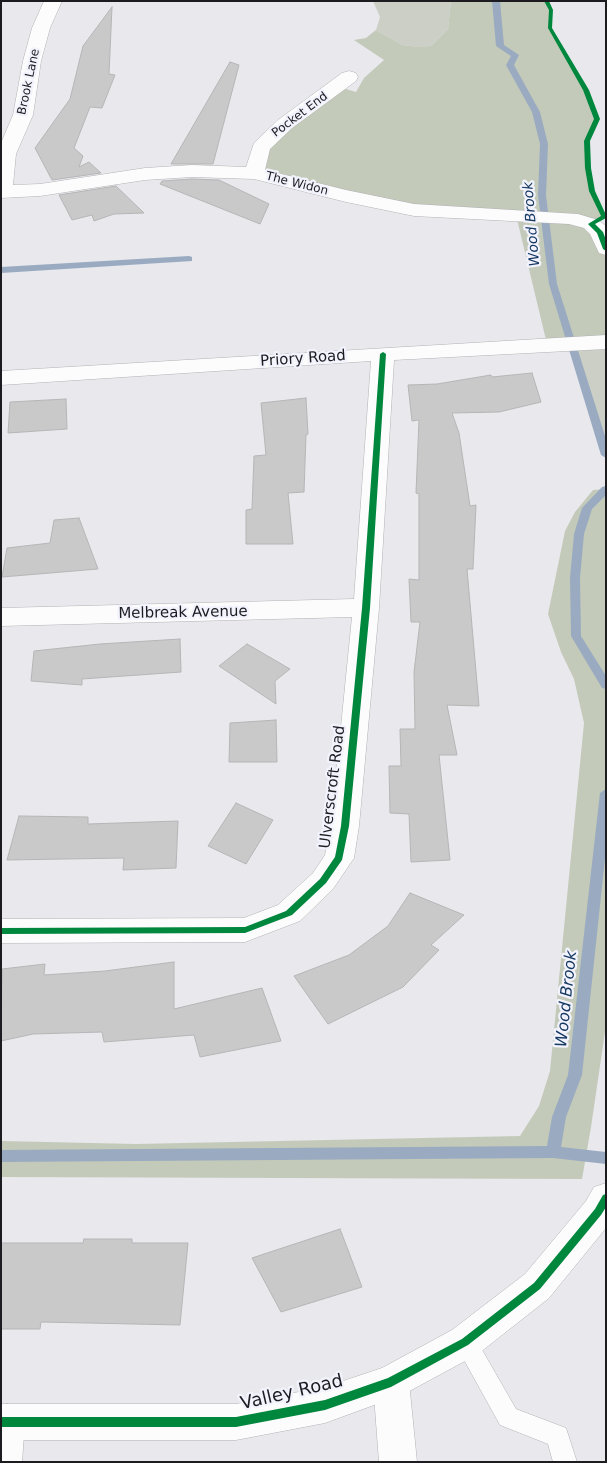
<!DOCTYPE html>
<style>
body{margin:0}
#map{position:relative;width:607px;height:1463px;overflow:hidden;background:#e8e8ed;font-family:"DejaVu Sans",sans-serif}
canvas{display:block}
.frame{position:absolute;inset:0;border:2px solid #1c1c20;pointer-events:none}
</style>
<div id="map">
<canvas width="607" height="1463"></canvas>
<div class="frame"></div>
</div>
<script>
const g = document.querySelector('canvas').getContext('2d');
g.lineJoin = 'round';
function fillPath(path, color) { g.fillStyle = color; g.fill(path, 'evenodd'); }
const toPath = rows => new Path2D(rows.map(r => 'M' + r).join(''));
function stroke(path, color, width, dash) { g.strokeStyle = color; g.lineWidth = width; g.lineCap = dash ? 'butt' : 'round'; g.setLineDash(dash || []); g.stroke(path); }
function write(font, color, halo, rows, align = 'center') {
  g.font = font + ' "DejaVu Sans",sans-serif'; g.lineWidth = 4.5; g.setLineDash([]); g.textBaseline = 'middle'; g.strokeStyle = halo; g.fillStyle = color; for (const [text, x, y, turn = 0] of rows) {
    g.save(); g.translate(x, y); g.rotate((+turn || 0) * Math.PI / 180); g.textAlign = isNaN(turn) ? turn : align; if (halo) g.strokeText(text, 0, 0); g.fillText(text, 0, 0); g.restore();
  }
}
fillPath(toPath([
 [373,1,451,1,448,29,431,46,419,47,402,45,376,30,380,17],
 [606,342,606,455,586,398,571,343]
]), '#cbcfc5');
fillPath(toPath([
 [451,1,546,1,551,10,550,28,586,90,597,119,587,141,588,168,592,191,604,217,591,224,606,249,606,342,547,344,516,215,456,213,254,173,261,147,339,87,356,92,364,78,384,60,354,40,366,38,376,30,402,45,419,47,431,46,448,29],
 [606,489,606,1025,591,1127,582,1179,1,1177,1,1141,136,1144,520,1136,539,1106,550,1071,584,723,574,679,561,652,548,614,565,531,575,512,593,490]
]), '#c3cab9');
fillPath(toPath([
 [492,1,500,1,504,45,519,55,514,65,540,112,548,144,546,195,557,284,606,439,606,458,601,455,549,284,538,195,540,144,532,112,506,65,511,56,496,46,492,1],
 [189,256,192,257,192,261,1,273,1,267,189,256],
 [606,486,606,495,592,509,584,534,580,578,581,636,606,676,606,689,602,688,571,636,570,578,574,534,582,508,602,487,606,486],
 [606,789,606,849,582,1075,566,1117,561,1147,606,1152,606,1164,553,1158,1,1162,1,1150,547,1146,552,1117,568,1075,600,793,606,789]
]), '#9aabc1');
const building = toPath([
 [112,7,109,74,115,75,102,108,90,107,74,148,83,156,79,167,89,162,101,173,52,180,35,148,70,99,83,46,112,7],
 [230,62,239,65,213,164,171,164,230,62],
 [192,179,219,180,269,204,260,224,160,184,162,181,192,179],
 [116,186,144,213,114,214,94,221,92,215,72,220,59,195,116,186],
 [532,373,541,402,499,412,452,413,459,433,470,506,476,505,473,569,467,569,479,706,447,705,457,755,439,755,450,860,411,862,409,814,390,813,389,766,401,766,400,729,415,729,414,672,420,622,411,622,409,579,419,580,419,494,416,493,419,420,412,421,408,385,437,384,491,375,492,377,532,373],
 [306,398,308,434,306,435,304,492,288,493,293,544,246,544,246,510,252,509,254,456,266,455,261,403,306,398],
 [66,399,67,429,8,433,10,402,66,399],
 [79,518,98,569,2,577,7,548,50,543,54,520,79,518],
 [180,639,181,672,82,679,82,685,31,681,34,651,100,644,180,639],
 [247,644,290,669,275,681,276,704,219,666,247,644],
 [276,720,277,762,229,762,230,723,276,720],
 [236,803,273,820,246,864,208,846,236,803],
 [19,816,88,817,88,824,178,821,176,868,123,870,124,858,7,860,19,816],
 [410,893,464,915,431,945,439,950,403,987,328,1024,294,976,349,955,388,926,410,893],
 [174,962,174,1009,262,988,281,1041,200,1057,194,1035,104,1042,102,1032,33,1034,1,1041,2,969,45,964,44,975,105,971,174,962],
 [340,1229,362,1287,281,1312,252,1258,340,1229],
 [84,1239,132,1239,132,1243,188,1243,180,1325,41,1322,40,1329,1,1329,1,1243,83,1243,84,1239]
]);
fillPath(building, '#cac9c9');
stroke(building, '#b6b5b6', 1);
const service = toPath([
 [465,1331,473,1334,516,1409,566,1428,577,1462,553,1462,548,1444,500,1425,454,1342,457,1334,465,1331]
]);
const minor = toPath([
 [44,1,62,1,50,28,41,61,33,115,16,154,13,185,40,184,145,168,192,165,246,167,254,143,278,120,342,73,349,71,356,73,358,77,356,81,292,128,270,149,265,170,346,190,414,204,578,214,598,220,606,226,606,255,599,253,590,234,584,228,569,224,414,216,346,202,254,179,192,177,145,180,40,196,1,198,1,143,13,115,23,61,32,28,44,1],
 [606,335,606,349,394,360,379,608,359,826,354,858,333,889,300,921,245,942,1,943,1,919,244,918,278,905,313,873,325,855,331,826,352,617,1,626,1,608,354,599,371,361,1,385,1,371,606,335],
 [391,1364,404,1370,409,1382,417,1462,379,1462,373,1382,378,1370,391,1364],
 [7,1404,20,1409,25,1422,22,1462,1,1462,1,1406,7,1404]
]);
const tertiary = toPath([
 [606,1183,606,1228,549,1298,478,1354,404,1394,325,1423,236,1440,1,1440,1,1404,236,1404,325,1387,382,1368,452,1330,525,1274,586,1201,594,1187,606,1183]
]);
stroke(service, '#b2b2b6', 1);
stroke(minor, '#b2b2b6', 1);
stroke(tertiary, '#b2b2b6', 1);
fillPath(service, '#fcfcfc');
fillPath(minor, '#fcfcfc');
fillPath(tertiary, '#fcfcfc');
fillPath(toPath([
 [544,1,549,1,553,10,552,28,589,90,600,119,590,141,591,168,595,191,606,215,606,218,595,224,603,232,606,240,606,251,603,249,597,233,588,224,601,216,589,191,585,168,584,141,594,119,583,90,548,28,549,10,544,1],
 [383,352,386,354,370,608,349,826,342,860,326,883,292,915,245,933,1,934,1,928,245,927,286,911,320,879,335,857,341,826,362,608,380,354,383,352],
 [606,1194,606,1207,601,1215,540,1289,468,1345,391,1387,325,1410,236,1427,1,1427,1,1417,236,1417,325,1400,388,1378,462,1339,534,1283,595,1209,603,1195,606,1194]
]), '#00873e');
write('12px', '#1c1c20', '#f2f3fd', [
 ["Brook Lane",29,82,-78],
 ["Pocket End",300,115,-37],
 ["The Widon",297,184,14]
]);
write('italic 14px', '#163962', '#f2f3fd', [
 ["Wood Brook",532,224,-95]
]);
write('15px', '#1c1c20', '#f2f3fd', [
 ["Priory Road",303,359,-4],
 ["Melbreak Avenue",183,613,-1],
 ["Ulverscroft Road",333,787,-83]
]);
write('italic 16px', '#163962', '#f2f3fd', [
 ["Wood Brook",567,999,-84]
]);
write('18px', '#1c1c20', '#f2f3fd', [
 ["Valley Road",292,1393,-13]
]);
</script>
